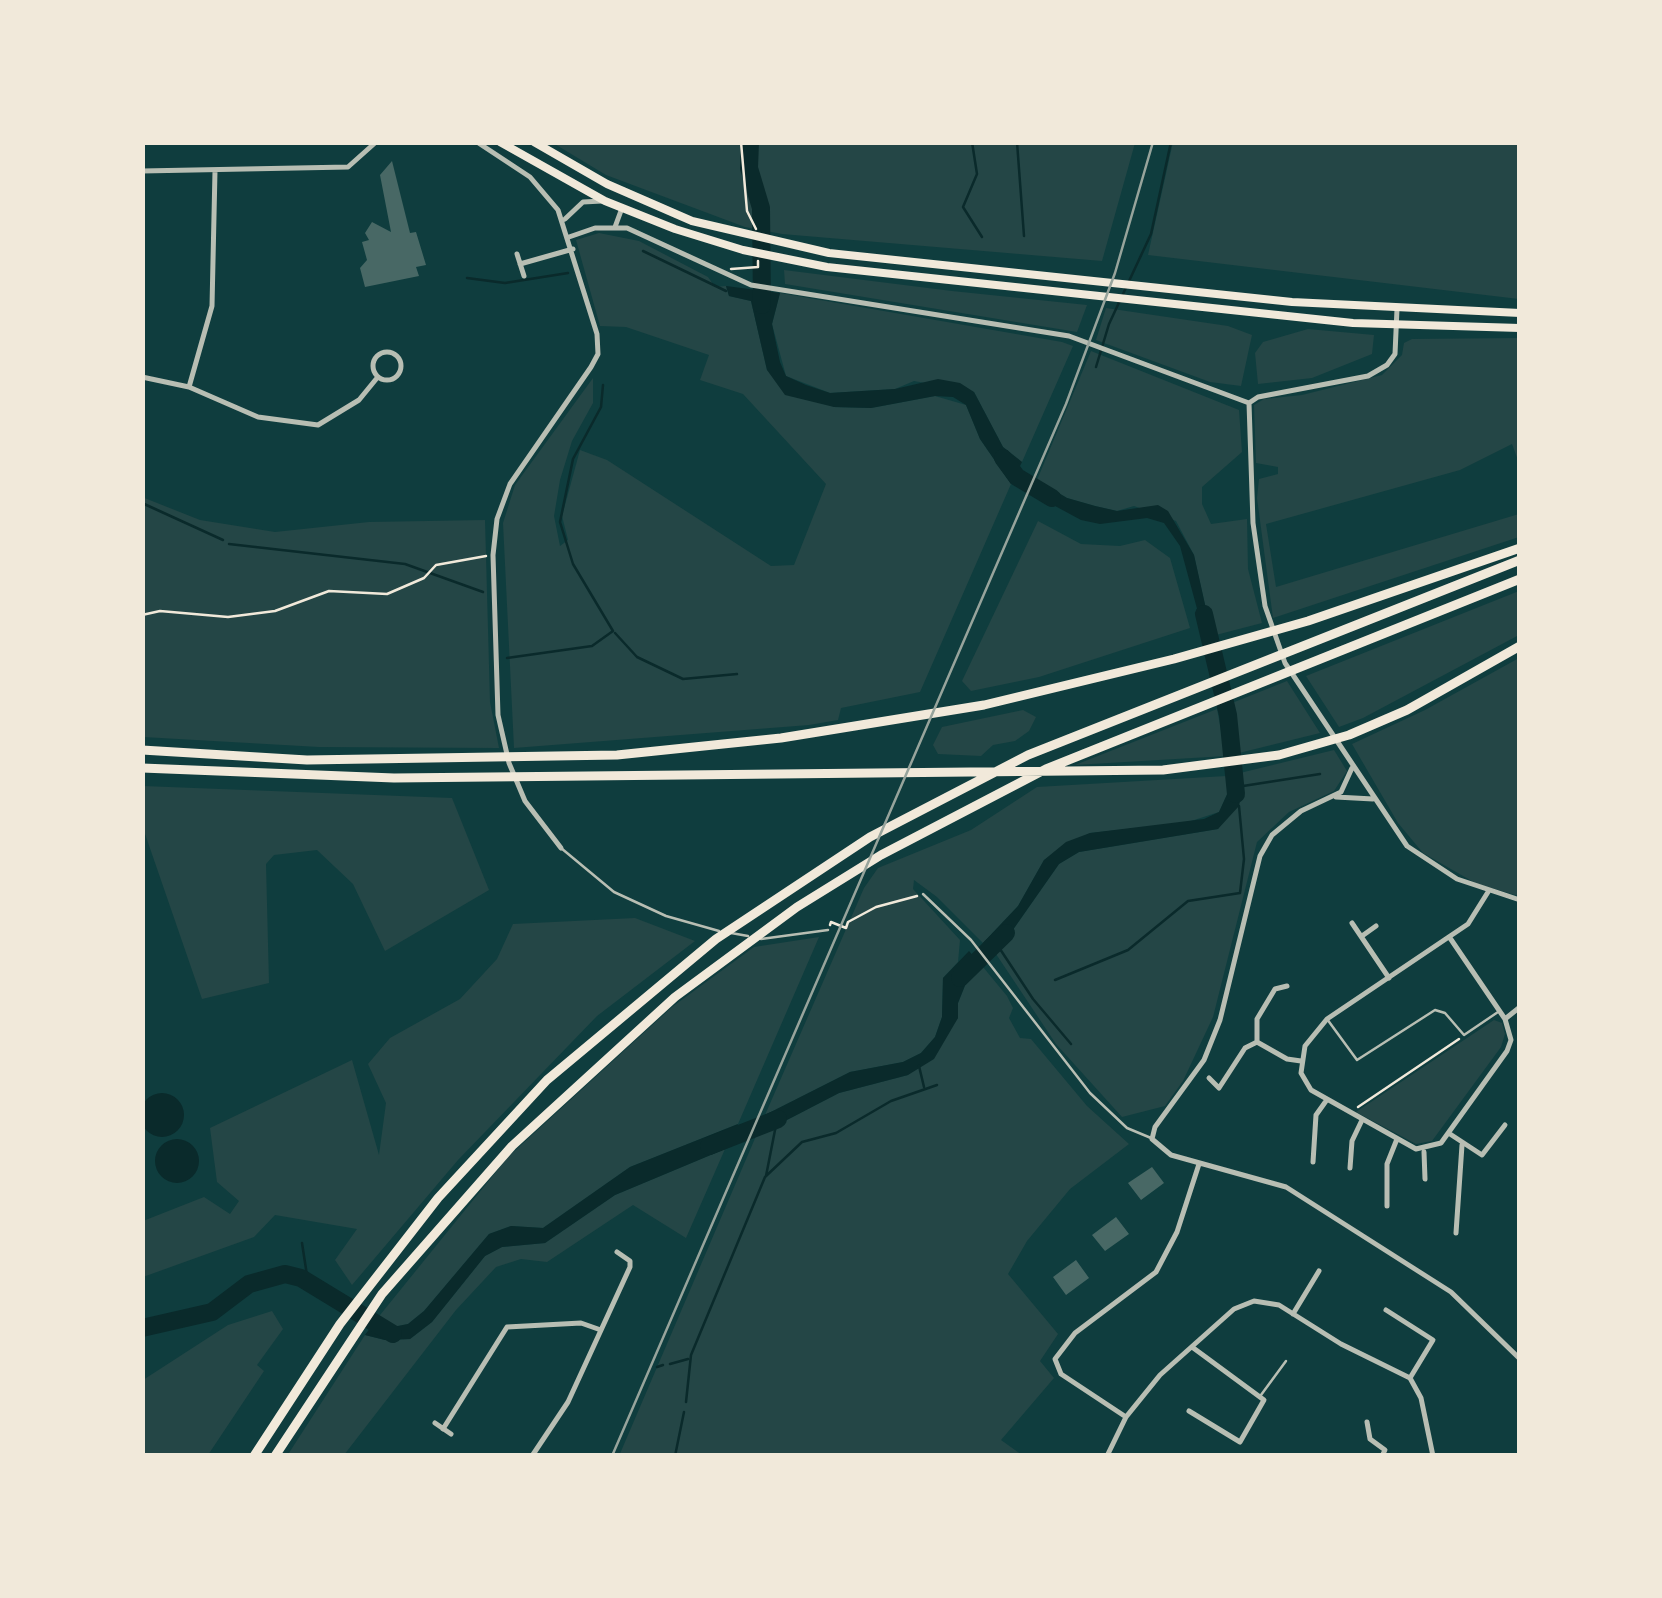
<!DOCTYPE html>
<style>
body{margin:0}
#map{position:relative;width:1662px;height:1598px;overflow:hidden;background:#0f3d3e;font-family:"Zilla Slab",serif}
canvas{display:block}
.frame{position:absolute;inset:0;border:145px solid #f1e9da;pointer-events:none}
</style>
<div id="map">
<canvas width="1662" height="1598"></canvas>
<div class="frame"></div>
</div>
<script>
const g = document.querySelector('canvas').getContext('2d');
g.lineJoin = 'round';
function fillPath(path, color) { g.fillStyle = color; g.fill(path, 'evenodd'); }
const toPath = rows => new Path2D(rows.map(r => 'M' + r).join(''));
function stroke(path, color, width, dash) { g.strokeStyle = color; g.lineWidth = width; g.lineCap = dash ? 'butt' : 'round'; g.setLineDash(dash || []); g.stroke(path); }
fillPath(toPath([
 [1173,142,1519,143,1519,299,1148,255],
 [553,143,1135,143,1102,261,782,234,745,227,606,175],
 [599,233,639,241,708,277,715,287,726,286,729,296,751,301,767,370,834,407,871,408,935,396,966,405,980,439,1011,484,920,692,841,708,838,720,809,725,514,748,503,523,515,485,593,378,593,403,572,441,560,480,554,516,560,546,568,540,562,516,580,450,607,460,771,566,794,565,826,484,743,394,700,380,709,355,626,327,600,326,576,240],
 [784,270,952,291,1087,305,1077,332,785,284],
 [780,293,1062,342,1073,346,1022,462,1003,447,974,392,914,381,895,389,830,393,786,376,772,324],
 [1106,308,1228,326,1252,335,1241,386,1210,382,1096,340],
 [1308,329,1374,335,1372,354,1312,378,1258,384,1255,353,1263,342],
 [1519,338,1519,463,1512,444,1460,470,1266,524,1276,587,1519,514,1519,537,1273,618,1257,498,1259,479,1278,474,1278,467,1256,463,1254,405,1264,399,1302,395,1382,375,1402,355,1404,343,1412,339],
 [1091,351,1239,410,1242,452,1202,487,1202,504,1211,524,1247,519,1248,569,1262,623,1212,636,1194,555,1176,521,1134,506,1117,511,1095,506,1067,498,1037,480],
 [142,497,200,520,275,532,369,522,485,520,490,702,499,748,319,747,143,737],
 [1038,521,1081,544,1120,546,1145,540,1170,558,1190,628,1039,677,971,691,962,681],
 [1519,591,1519,635,1363,718,1339,727,1306,676],
 [1519,658,1519,896,1477,884,1423,853,1398,823,1352,744,1425,710],
 [1287,681,1320,733,1239,753,1232,703],
 [1217,709,1226,756,1075,765],
 [1023,710,1036,717,1029,731,1015,741,993,745,981,756,938,754,933,745,942,727],
 [1334,750,1347,771,1334,791,1289,812,1257,842,1213,1017,1183,1081,1165,1106,1122,1117,1056,1044,996,954,1059,864,1079,852,1218,829,1243,786,1240,773],
 [1226,776,1229,790,1219,812,1185,823,1090,833,1044,860,1018,906,983,943,937,897,914,880,913,889,960,940,958,962,943,978,942,1017,935,1037,921,1053,903,1062,850,1072,765,1115,864,888,878,868,971,830,1037,787],
 [143,786,452,798,489,890,385,951,353,884,317,850,274,855,266,864,269,983,202,999,143,828],
 [635,918,695,941,597,1016,458,1160,352,1285,335,1260,357,1229,275,1215,254,1237,143,1277,143,1221,204,1197,230,1214,239,1201,217,1182,210,1128,352,1060,379,1155,386,1103,368,1064,390,1038,460,999,497,959,513,924],
 [819,937,738,1124,630,1167,543,1228,511,1226,489,1234,424,1311,408,1324,393,1327,376,1320,508,1157,672,1007,754,947],
 [983,967,1007,996,1013,1008,1009,1018,1020,1038,1031,1039,1087,1106,1129,1144,1070,1189,1027,1241,1008,1274,1058,1334,1040,1361,1054,1378,1001,1440,1022,1455,619,1456,756,1136,839,1093,908,1075,958,1018,958,1003,966,983],
 [1494,1020,1502,1023,1505,1034,1501,1047,1432,1141,1416,1144,1356,1112],
 [725,1149,686,1238,633,1205,547,1262,521,1259,496,1267,456,1310,344,1455,287,1456,365,1335,385,1340,410,1339,432,1322,485,1256,502,1247,545,1243,615,1195],
 [272,1311,283,1329,257,1365,264,1371,208,1455,143,1455,143,1380,228,1325]
]), '#244646');
fillPath(toPath([
 [726,286,780,293,772,324,780,362,786,376,806,385,830,393,895,389,938,379,960,383,974,392,1003,447,1022,462,1011,484,980,439,966,405,953,397,935,396,871,408,834,407,785,395,767,370,751,301,729,296],
 [1037,480,1067,498,1095,506,1117,511,1158,505,1168,511,1194,555,1212,636,1205,638,1180,546,1164,523,1147,518,1100,524,1081,520,1031,493],
 [1240,773,1243,786,1239,806,1218,829,1079,852,1059,864,996,954,983,943,1018,906,1044,860,1066,842,1090,833,1204,819,1219,812,1229,790,1226,776],
 [969,951,983,967,966,983,958,1003,958,1018,934,1059,908,1075,839,1093,756,1136,765,1115,850,1072,903,1062,921,1053,935,1037,942,1017,943,978],
 '140 1115a22 22 0 1 1 44 0a22 22 0 1 1-44 0Z',
 [738,1124,725,1149,615,1195,545,1243,502,1247,485,1256,432,1322,410,1339,385,1340,365,1335,376,1320,393,1327,408,1324,424,1311,489,1234,511,1226,543,1228,630,1167],
 '155 1161a22 22 0 1 1 44 0a22 22 0 1 1-44 0Z'
]), '#0a2a2b');
stroke(toPath([
 [972,142,977,174,963,207,982,237],
 [1017,142,1024,236],
 [643,251,726,291],
 [467,278,505,283,568,273],
 [1096,367,1109,324,1151,234,1171,142],
 [142,503,223,540],
 [229,544,405,564,483,592],
 [615,633,637,657,683,679,737,674],
 [507,658,592,646,613,631,573,564,560,522,573,459,601,407,603,385],
 [1243,786,1320,774],
 [1000,949,1033,999,1071,1044],
 [1055,980,1128,950,1188,901,1240,893,1244,859,1239,806],
 [919,1066,924,1087],
 [766,1176,776,1125],
 [302,1243,308,1282],
 [670,1364,688,1359],
 [657,1367,663,1365],
 [686,1402,691,1355,765,1177,802,1142,836,1133,891,1101,937,1085],
 [675,1456,684,1412]
]), '#0a2a2b', 2.5);
stroke(toPath([
 [750,142,749,168,761,208,762,305],
 [1003,458,1017,477,1052,498],
 [1204,614,1228,715,1236,794],
 [960,978,1006,933],
 [709,1146,778,1119],
 [142,1328,212,1312,249,1284,285,1274,301,1278,393,1334]
]), '#0a2a2b', 18);
fillPath(toPath([
 [392,161,410,233,416,232,426,265,416,267,419,276,365,287,360,268,367,260,362,242,369,240,365,233,372,222,391,232,380,175],
 [1152,1167,1164,1183,1141,1200,1128,1183],
 [1116,1217,1129,1234,1105,1251,1092,1235],
 [1076,1260,1089,1278,1066,1295,1053,1277]
]), '#486865');
stroke(toPath([
 [741,142,747,211,756,229],
 [731,269,758,267,758,261],
 [142,615,160,611,228,617,275,611,329,591,387,594,424,578,436,565,486,556],
 [830,925,831,922,846,928,848,922,876,907,917,896],
 [1358,1107,1459,1039]
]), '#f1e9da', 2.5);
stroke(toPath([
 [561,848,614,892,666,916,719,931],
 [923,894,971,940,1090,1093,1127,1128,1151,1138],
 [731,933,748,936],
 [761,939,828,930],
 [1327,1019,1357,1060,1435,1010,1445,1013,1464,1035,1498,1012],
 [1261,1395,1286,1361]
]), '#b8beb3', 2.5);
stroke(toPath([
 [477,142,530,177,558,210,597,334,598,354,591,367,510,484,497,519,493,555,498,715,509,763,525,801,561,848],
 [142,171,348,167,376,142],
 [565,219,583,202,602,201],
 [615,227,622,208],
 [569,237,595,228,627,228,751,285,1069,336,1249,403],
 [517,254,524,276],
 [520,264,573,249],
 [1397,309,1395,354,1387,365,1368,376,1258,397,1249,403,1253,523,1265,606,1285,663,1407,846,1457,879,1520,900],
 '373 366a14 14 0 1 1 28 0a14 14 0 1 1-28 0Z',
 [142,377,189,387,212,306,215,171],
 [189,387,258,417,318,425,359,400,377,378],
 [1352,768,1341,792,1301,811,1272,835,1260,856,1220,1020,1204,1060,1155,1127,1152,1139,1171,1155,1286,1187,1451,1292,1520,1359],
 [1336,797,1373,799],
 [1352,923,1389,978],
 [1362,936,1376,926],
 [1450,938,1505,1019,1511,1040,1507,1051,1441,1143,1416,1149,1311,1090,1301,1073,1305,1046,1327,1019,1468,924,1488,892],
 [1505,1019,1520,1007],
 [1257,1042,1257,1019,1275,989,1287,986],
 [1209,1078,1219,1088,1245,1048,1257,1042,1287,1059,1301,1061],
 [1450,1134,1482,1155,1505,1125],
 [1424,1152,1425,1179],
 [1313,1162,1316,1115,1326,1101],
 [1350,1168,1352,1141,1362,1120],
 [1387,1206,1387,1164,1397,1139],
 [1456,1233,1462,1145],
 [1386,1310,1433,1340,1410,1378],
 [1293,1314,1319,1271],
 [1189,1411,1240,1442,1264,1400,1192,1347],
 [1126,1417,1061,1374,1055,1359,1075,1333,1156,1272,1177,1232,1199,1164],
 [1367,1422,1370,1439,1385,1450,1382,1456],
 [435,1423,451,1434],
 [443,1429,507,1327,581,1323,598,1329],
 [532,1456,568,1402,630,1267,630,1261,617,1252],
 [1107,1456,1126,1417,1160,1375,1234,1309,1254,1301,1279,1305,1341,1344,1410,1378,1421,1398,1433,1456]
]), '#b8beb3', 5);
stroke(toPath([
 [500,142,605,201,675,229,743,250,827,267,1353,323,1520,328],
 [534,142,607,184,692,221,829,253,1292,302,1520,313]
]), '#f1e9da', 8);
stroke(toPath([
 [142,750,307,760,617,755,781,738,984,705,1174,659,1308,621,1520,548],
 [142,768,394,778,1163,770,1279,755,1349,735,1407,710,1520,646],
 [254,1456,340,1324,438,1198,547,1080,716,939,870,837,1028,755,1520,560],
 [275,1456,382,1294,512,1146,675,997,797,907,881,855,1046,769,1520,579]
]), '#f1e9da', 9);
stroke(toPath([
 [612,1456,1066,404,1115,273,1153,142]
]), '#97a49c', 2.5);
</script>
